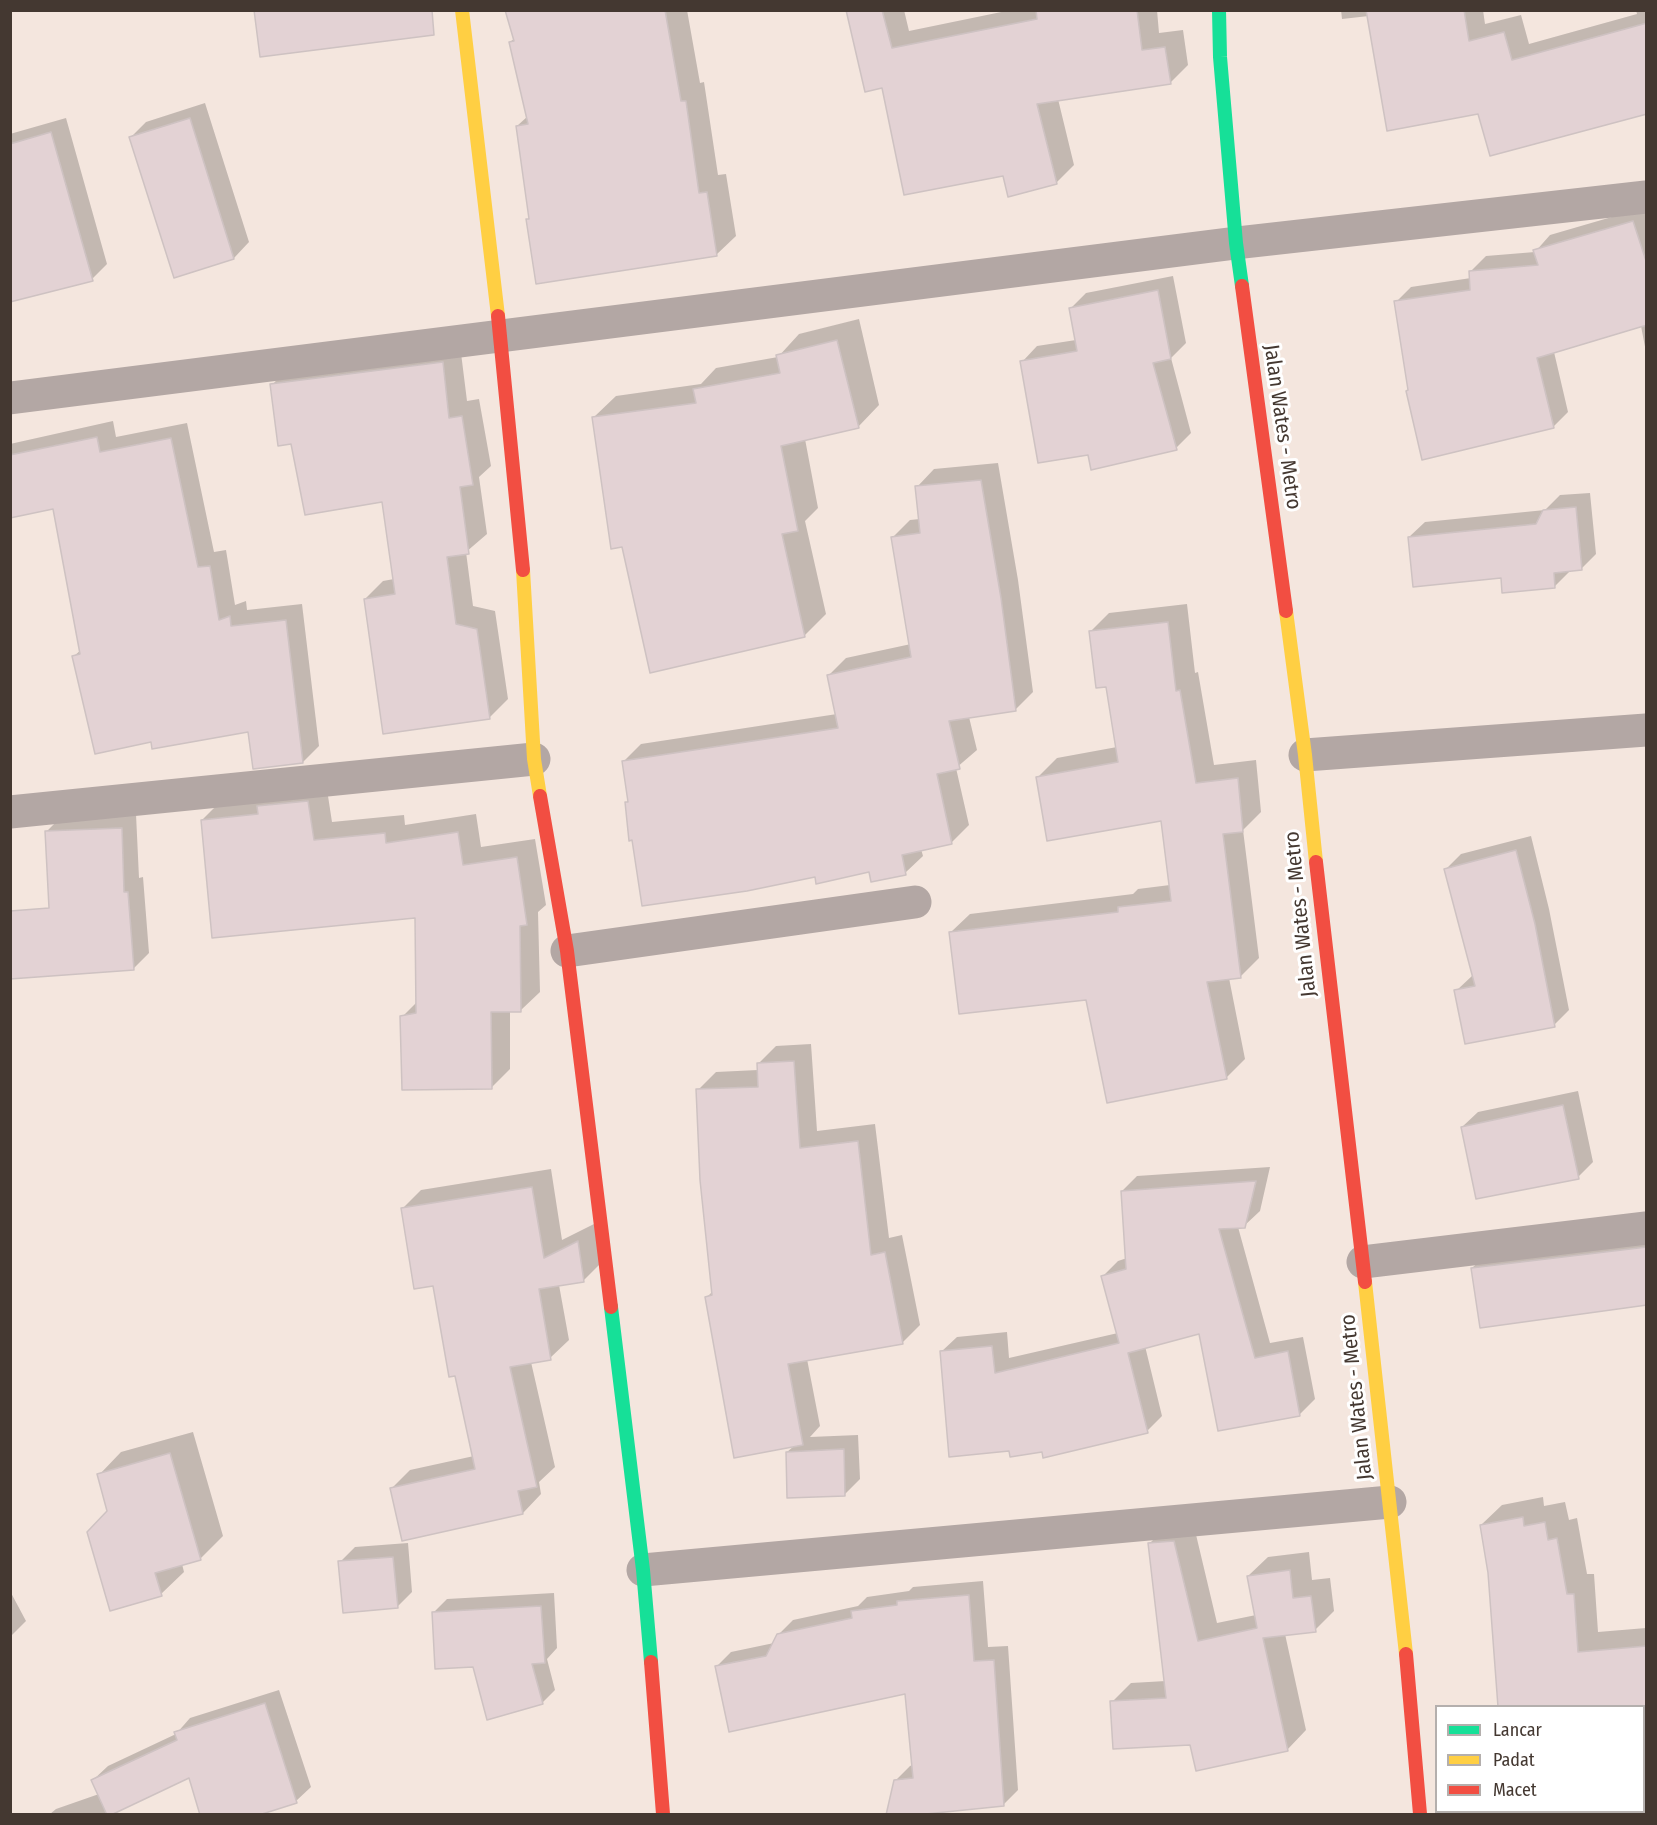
<!DOCTYPE html>
<style>
body{margin:0}
#map{position:relative;width:1657px;height:1825px;overflow:hidden;background:#f4e6de;font-family:"Fira Sans Condensed",sans-serif}
canvas{display:block}
.frame{position:absolute;inset:0;border:12px solid #443831;pointer-events:none}
.legend{position:absolute;left:1435px;top:1705px;width:210px;height:108px;box-sizing:border-box;background:#fff;border:2px solid #b4afad;margin:0;padding:8px 10px;list-style:none;font-size:18px;color:#443831}
.legend li{display:flex;align-items:center;gap:12px;height:30px}
.legend b{width:30px;border:2px solid #b4afad}
</style>
<div id="map">
<canvas width="1657" height="1825"></canvas>
<div class="frame"></div>
<ul class="legend">
<li><b style="height:8px;background:#16e098"></b>Lancar</li>
<li><b style="height:8px;background:#ffcf43"></b>Padat</li>
<li><b style="height:8px;background:#f24e42"></b>Macet</li>
</ul>
</div>
<script>
const g = document.querySelector('canvas').getContext('2d');
g.lineJoin = 'round';
function fillPath(path, color) { g.fillStyle = color; g.fill(path, 'evenodd'); }
const toPath = rows => new Path2D(rows.map(r => 'M' + r).join(''));
function stroke(path, color, width, dash) { g.strokeStyle = color; g.lineWidth = width; g.lineCap = dash ? 'butt' : 'round'; g.setLineDash(dash || []); g.stroke(path); }
function write(font, color, halo, rows, align = 'center') {
  g.font = font + ' "Fira Sans Condensed",sans-serif'; g.lineWidth = 6; g.setLineDash([]); g.textBaseline = 'middle'; g.strokeStyle = halo; g.fillStyle = color; for (const [text, x, y, turn = 0] of rows) {
    g.save(); g.translate(x, y); g.rotate((+turn || 0) * Math.PI / 180); g.textAlign = isNaN(turn) ? turn : align; if (halo) g.strokeText(text, 0, 0); g.fillText(text, 0, 0); g.restore();
  }
}
fillPath(toPath([
 [507,10,687,10,700,83,704,82,718,175,726,174,736,236,716,255,528,220,530,217,517,126,528,116,510,42,515,38],
 [847,10,904,10,909,31,1011,10,1157,10,1159,33,1183,30,1188,65,1170,83,1058,99,1074,165,1056,183,1004,174,883,86],
 [1341,10,1483,10,1485,24,1521,15,1529,44,1637,14,1636,10,1646,10,1646,110,1479,113,1369,16,1342,19],
 [205,103,249,242,234,258,175,276,131,137,146,122],
 [66,118,107,264,92,279,10,301,10,134],
 [1646,207,1646,352,1641,326,1554,352,1568,412,1553,427,1409,389,1396,302,1411,287,1471,278,1470,272,1486,256,1535,252,1550,235],
 [1173,276,1186,343,1171,358,1191,433,1176,448,1089,453,1022,362,1037,346,1076,340,1071,308,1086,293],
 [859,319,879,405,858,427,805,439,818,508,805,521,826,614,804,636,594,417,616,396,701,384,716,368,778,357,799,334],
 [460,345,467,401,479,399,491,466,479,477,487,534,466,552,473,606,495,611,508,699,490,717,365,599,383,581,394,579,384,500,292,443,272,385,290,366],
 [113,421,116,437,187,423,214,552,226,550,235,605,246,601,247,610,302,604,319,746,303,762,250,730,152,740,74,656,81,650,55,507,10,517,10,444],
 [998,463,1018,580,1033,692,1015,710,969,717,977,750,956,768,969,825,951,843,921,849,923,856,905,873,870,870,816,875,626,803,629,800,623,762,641,744,837,714,828,676,846,658,911,644,892,538,910,520,920,519,917,487,934,469],
 [1590,493,1596,554,1581,569,1570,571,1555,586,1502,577,1409,537,1425,522,1545,510,1560,495],
 [1187,604,1195,673,1198,672,1214,765,1256,760,1261,812,1243,830,1259,958,1240,977,1229,978,1245,1059,1226,1078,1087,998,951,932,970,914,1133,894,1138,889,1170,885,1162,819,1038,777,1057,758,1117,747,1107,685,1090,632,1109,613],
 [326,783,332,822,404,815,405,825,476,814,481,847,535,839,546,905,538,912,540,992,521,1010,510,1011,510,1069,491,1088,402,1017,418,1001,416,916,202,820,221,801],
 [136,814,139,878,143,877,149,953,134,968,47,831,62,816],
 [1531,836,1549,909,1569,1010,1554,1025,1456,991,1473,975,1446,869,1461,854],
 [811,1044,817,1131,875,1124,889,1238,902,1235,920,1325,902,1343,807,1359,820,1426,810,1437,858,1435,860,1479,845,1494,787,1452,794,1446,707,1297,713,1291,698,1090,716,1072,758,1070,758,1064,776,1046],
 [1578,1091,1593,1162,1578,1177,1462,1127,1478,1112],
 [1270,1167,1260,1211,1244,1226,1238,1227,1270,1343,1303,1337,1315,1399,1300,1414,1200,1332,1145,1346,1162,1416,1147,1431,1043,1451,1010,1449,941,1352,957,1337,1007,1332,1009,1358,1118,1333,1103,1276,1118,1261,1127,1258,1122,1191,1137,1176],
 [551,1169,562,1240,596,1223,602,1262,583,1281,559,1285,569,1340,550,1358,531,1362,555,1467,539,1482,541,1494,523,1513,392,1488,410,1470,474,1456,435,1284,403,1208,421,1190],
 [1646,1229,1646,1304,1472,1268,1493,1248],
 [193,1432,223,1536,200,1559,182,1564,184,1572,161,1594,109,1511,99,1475,121,1452],
 [1543,1497,1544,1506,1565,1502,1569,1520,1577,1518,1587,1574,1594,1574,1598,1632,1646,1628,1646,1814,1626,1814,1625,1812,1644,1812,1644,1706,1500,1706,1490,1573,1481,1525,1502,1505],
 [1193,1522,1217,1623,1256,1615,1248,1576,1268,1557,1309,1552,1312,1580,1330,1578,1334,1611,1315,1630,1285,1634,1306,1730,1287,1750,1191,1743,1112,1702,1131,1683,1166,1681,1150,1543,1169,1524],
 [408,1543,412,1592,397,1607,340,1562,355,1547],
 [983,1581,988,1647,1008,1646,1018,1790,1003,1805,896,1780,910,1766,913,1765,907,1692,716,1667,731,1652,774,1643,778,1635,793,1620,858,1606,867,1597,909,1591,913,1587],
 [10,1591,26,1621,10,1637],
 [554,1593,557,1648,547,1659,555,1690,542,1703,474,1665,434,1612,447,1599],
 [279,1690,311,1787,296,1801,254,1814,190,1776,112,1814,50,1814,56,1809,99,1794,93,1780,108,1766,176,1734,190,1718]
]), '#0003');
const building = toPath([
 [254,10,432,10,434,35,260,57,254,10],
 [505,10,665,10,681,101,686,101,699,193,707,192,717,256,536,284,526,219,529,219,516,126,528,124,509,42,514,41,505,10],
 [846,10,882,10,892,48,1037,19,1036,10,1137,10,1142,50,1165,47,1171,84,1037,104,1057,184,1008,197,1003,176,904,195,882,88,865,92,846,10],
 [1366,10,1464,10,1469,41,1504,32,1512,60,1647,23,1647,114,1490,156,1478,114,1387,131,1366,10],
 [190,118,234,259,174,278,129,137,190,118],
 [51,132,93,281,10,302,10,144,51,132],
 [1633,221,1647,264,1647,325,1537,358,1554,428,1422,460,1406,391,1408,390,1394,301,1470,290,1469,271,1538,265,1533,250,1633,221],
 [1158,290,1171,359,1153,363,1177,450,1091,470,1088,455,1038,463,1020,361,1077,351,1069,308,1158,290],
 [837,340,859,428,781,446,798,531,782,534,805,637,650,673,622,547,611,549,592,417,696,403,693,389,780,373,776,355,837,340],
 [443,362,449,418,462,416,473,485,460,487,469,554,447,557,456,624,477,629,490,719,383,734,364,599,395,594,382,502,305,515,291,444,278,446,270,384,443,362],
 [97,437,100,452,171,438,198,567,210,566,219,620,230,616,231,626,286,620,303,763,253,769,248,732,152,749,151,742,95,754,72,656,80,654,53,509,10,518,10,455,97,437],
 [981,480,1001,598,1016,711,949,721,960,769,937,774,952,844,902,855,906,875,871,882,869,872,816,884,815,877,747,891,642,906,632,840,629,841,625,802,628,802,622,761,838,728,827,675,911,657,891,537,920,533,915,486,981,480],
 [1576,507,1582,570,1554,573,1555,588,1502,593,1501,578,1413,587,1408,537,1536,524,1543,510,1576,507],
 [1168,622,1176,691,1180,690,1196,783,1238,778,1243,832,1223,834,1241,978,1207,982,1227,1079,1107,1103,1086,1000,959,1014,949,932,1118,912,1118,907,1171,901,1161,821,1047,841,1036,777,1118,762,1106,687,1096,688,1089,631,1168,622],
 [308,801,314,840,385,833,386,843,458,832,463,865,517,857,527,925,520,926,521,1012,491,1012,492,1089,402,1090,400,1016,416,1013,415,918,212,938,201,820,258,814,257,806,308,801],
 [122,828,124,892,128,892,134,970,10,979,10,911,49,908,45,831,122,828],
 [1516,850,1535,924,1555,1027,1465,1044,1454,990,1475,986,1444,869,1516,850],
 [794,1061,800,1148,858,1141,871,1255,885,1252,903,1344,788,1364,803,1445,734,1458,705,1297,712,1295,700,1180,696,1089,758,1087,757,1063,794,1061],
 [1563,1105,1579,1179,1476,1199,1461,1127,1563,1105],
 [1256,1181,1245,1228,1219,1229,1255,1358,1288,1351,1300,1416,1218,1431,1199,1334,1128,1353,1148,1433,1043,1458,1042,1452,1010,1457,1009,1451,949,1457,940,1351,992,1346,995,1373,1119,1343,1101,1276,1126,1269,1121,1191,1256,1181],
 [532,1187,544,1258,578,1241,584,1282,539,1289,551,1360,510,1367,537,1487,518,1491,523,1514,402,1541,390,1488,475,1469,455,1376,449,1377,433,1286,414,1289,401,1208,532,1187],
 [1647,1247,1647,1305,1480,1328,1471,1268,1647,1247],
 [844,1449,845,1496,787,1498,786,1452,844,1449],
 [170,1453,201,1560,155,1573,162,1596,110,1611,87,1532,107,1511,97,1474,170,1453],
 [1523,1517,1524,1526,1545,1522,1548,1540,1557,1538,1567,1594,1574,1594,1578,1652,1647,1646,1647,1707,1498,1707,1488,1573,1480,1525,1523,1517],
 [1174,1541,1198,1641,1257,1628,1247,1576,1290,1570,1293,1598,1311,1596,1316,1632,1263,1638,1288,1751,1196,1771,1190,1745,1113,1749,1110,1701,1166,1698,1148,1543,1174,1541],
 [393,1557,398,1608,343,1613,338,1561,393,1557],
 [969,1595,974,1661,994,1660,1004,1806,916,1815,886,1815,894,1780,913,1778,905,1694,729,1732,715,1666,766,1656,777,1634,852,1618,851,1611,897,1605,897,1601,969,1595],
 [541,1606,545,1663,532,1664,543,1704,487,1720,473,1667,435,1669,432,1612,541,1606],
 [265,1703,297,1803,259,1815,200,1815,189,1778,111,1815,107,1815,91,1780,177,1740,174,1732,265,1703]
]);
fillPath(building, '#e3d2d4');
stroke(building, '#cec2c2', 1.5);
stroke(toPath([
 [10,398,1236,243,1646,197],
 [1305,755,1646,730],
 [10,812,534,759],
 [567,951,915,902],
 [1363,1262,1646,1228],
 [643,1570,1390,1502],
 [1644,1731,1646,1731]
]), '#b3a7a4', 33);
stroke(toPath([
 [1219,10,1220,57,1236,243,1242,286],
 [611,1307,643,1570,651,1662]
]), '#16e098', 14);
stroke(toPath([
 [462,10,498,316],
 [523,570,534,759,540,796],
 [1286,611,1305,755,1316,862],
 [1365,1282,1406,1654]
]), '#ffcf43', 14);
stroke(toPath([
 [1242,286,1286,611],
 [498,316,523,570],
 [540,796,567,951,611,1307],
 [1316,862,1365,1282],
 [1406,1654,1420,1814],
 [651,1662,663,1814]
]), '#f24e42', 14);
write('21px', '#443831', '#fff', [
 ["Jalan Wates - Metro",1282,427,82],
 ["Jalan Wates - Metro",1301,914,-96],
 ["Jalan Wates - Metro",1357,1397,-96]
]);
</script>
